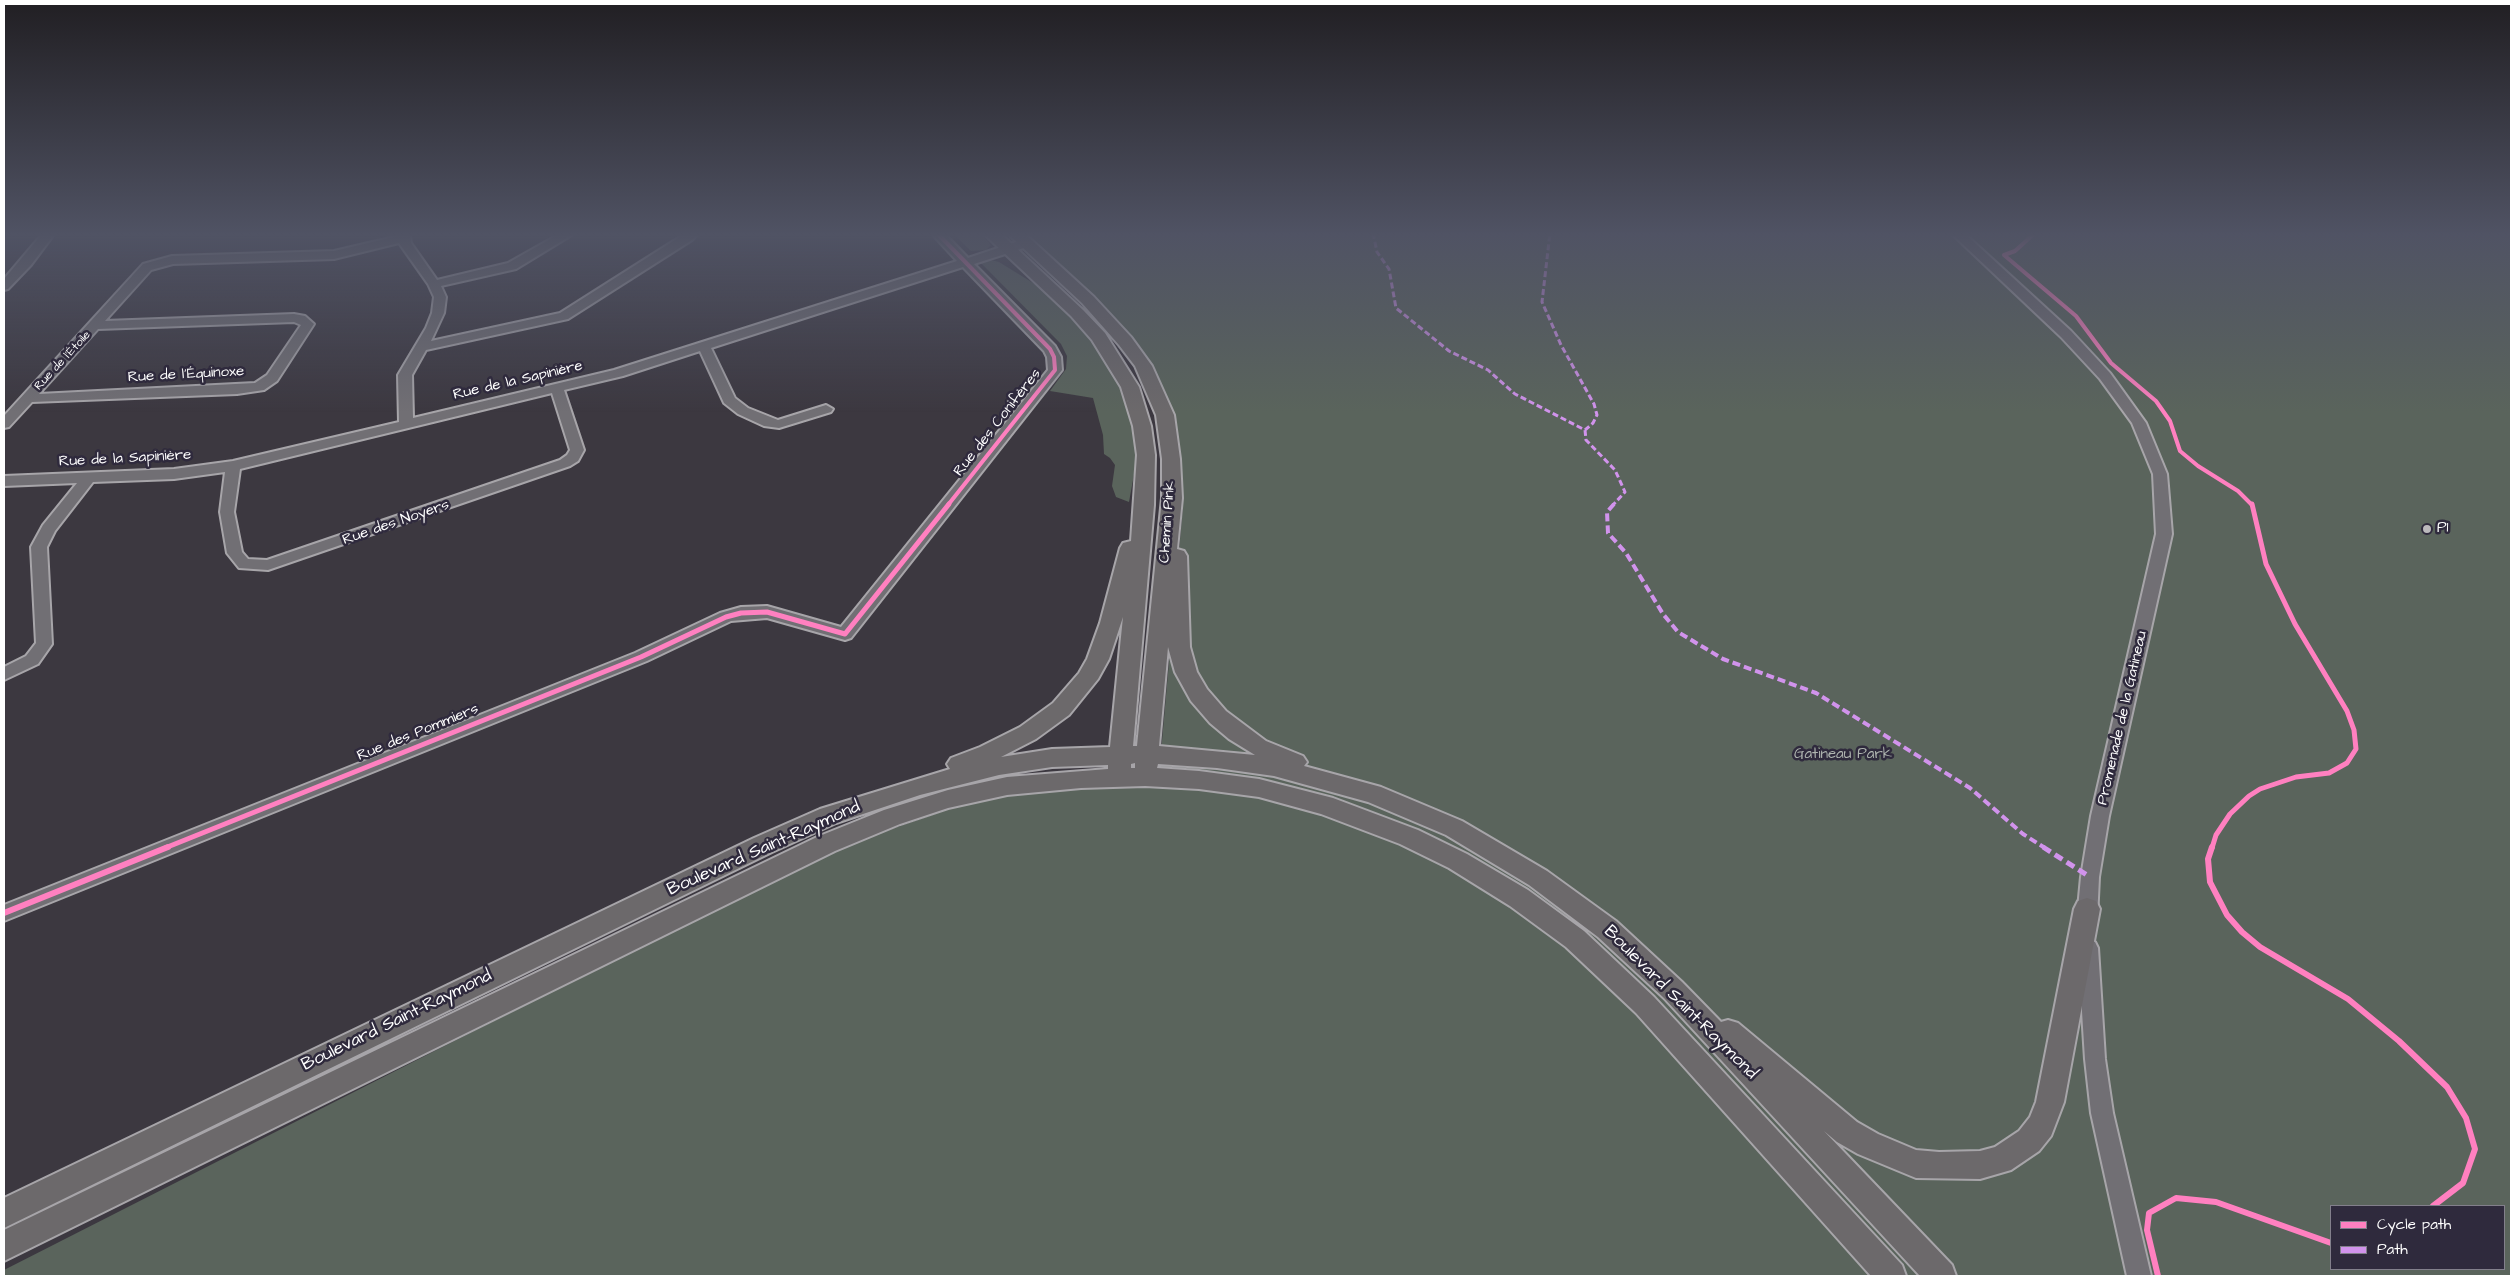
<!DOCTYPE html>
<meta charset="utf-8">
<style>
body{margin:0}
#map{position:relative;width:2515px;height:1280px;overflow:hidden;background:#3c3840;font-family:"Architects Daughter",sans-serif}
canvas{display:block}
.frame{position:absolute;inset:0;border:5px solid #fff;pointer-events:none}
.legend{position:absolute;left:2330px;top:1205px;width:175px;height:65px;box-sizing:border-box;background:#2f2a3d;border:1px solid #827f8b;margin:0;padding:6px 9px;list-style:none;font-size:15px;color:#fff}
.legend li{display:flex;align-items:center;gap:10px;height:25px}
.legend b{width:25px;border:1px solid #827f8b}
</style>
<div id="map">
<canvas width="2515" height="1280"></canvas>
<div class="frame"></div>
<ul class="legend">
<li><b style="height:6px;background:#ff80c0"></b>Cycle path</li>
<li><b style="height:6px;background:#d193ec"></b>Path</li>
</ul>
</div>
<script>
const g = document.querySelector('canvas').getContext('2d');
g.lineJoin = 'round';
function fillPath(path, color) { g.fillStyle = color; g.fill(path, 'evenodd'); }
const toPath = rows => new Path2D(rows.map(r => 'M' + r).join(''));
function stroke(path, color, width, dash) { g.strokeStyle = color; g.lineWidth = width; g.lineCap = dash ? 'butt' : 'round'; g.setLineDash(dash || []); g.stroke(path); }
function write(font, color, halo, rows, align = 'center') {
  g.font = font + ' "Architects Daughter",sans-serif'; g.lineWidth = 5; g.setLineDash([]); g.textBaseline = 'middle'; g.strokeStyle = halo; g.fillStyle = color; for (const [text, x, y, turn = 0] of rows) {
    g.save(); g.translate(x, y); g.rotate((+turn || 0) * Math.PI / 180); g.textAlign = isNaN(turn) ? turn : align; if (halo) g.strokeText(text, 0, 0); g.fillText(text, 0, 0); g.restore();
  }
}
fillPath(toPath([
 [952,233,981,233,991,245,986,250,971,251],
 [1023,233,2511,233,2511,1276,4,1276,4,1270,763,884,874,835,952,808,1025,792,1158,785,1183,506,1175,426,1165,395,1154,373,1092,298],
 [2331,1206,2504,1206,2504,1269,2331,1269],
 [987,259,999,262,1038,286,1081,326,1109,361,1128,401,1136,435,1137,458,1129,502,1116,497,1112,486,1115,465,1110,458,1104,454,1103,435,1093,398,1050,391,1066,369,1067,356,1061,344,980,262]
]), '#5a645c');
const minor = toPath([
 [43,233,55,233,31,265,8,289,4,290,4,279,43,233],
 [398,233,410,233,411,243,437,280,508,263,561,233,575,233,516,269,441,286,446,297,444,313,431,341,560,313,686,233,699,233,692,240,568,319,426,350,412,375,413,418,614,370,957,261,931,233,944,233,968,258,1022,240,1030,240,1030,246,974,264,1055,346,1061,357,1062,370,851,638,845,640,767,618,731,621,647,661,4,921,4,905,635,653,720,613,741,607,767,606,841,627,1048,370,1047,357,1044,351,963,267,711,348,735,398,748,408,778,420,826,405,833,409,831,412,779,428,764,426,738,414,724,403,700,351,623,376,564,390,584,450,578,461,570,466,268,570,239,568,227,553,220,512,225,472,174,479,93,482,55,531,47,547,52,644,38,664,4,680,4,667,26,656,36,643,31,547,43,525,77,483,4,486,4,476,174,469,233,461,399,422,398,375,426,328,432,313,434,297,428,284,399,243,334,259,173,264,151,270,105,321,294,314,305,316,314,324,277,381,264,390,237,394,32,402,9,427,4,428,4,416,143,264,172,256,334,251,398,236,398,233],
 [294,322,301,325,267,375,255,383,39,394,98,329,294,322],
 [552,393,570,450,567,455,560,460,267,560,248,559,242,552,234,512,240,469,552,393],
 [1951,233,1964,233,2071,331,2110,373,2146,423,2167,474,2172,534,2109,816,2099,877,2097,919,2094,925,2087,927,2080,925,2077,919,2081,877,2091,816,2156,534,2153,474,2132,423,2100,379,2061,337,1951,233],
 [2088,939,2095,942,2098,948,2105,1059,2113,1113,2151,1276,2127,1276,2091,1113,2085,1059,2078,948,2081,942,2088,939]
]);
const major = toPath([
 [983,233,1000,233,1083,310,1105,333,1139,387,1151,426,1155,455,1154,505,1133,746,1137,746,1162,498,1162,459,1156,415,1135,366,1119,345,1082,303,1007,233,1024,233,1094,297,1131,337,1152,366,1174,415,1180,459,1182,498,1177,549,1184,551,1187,556,1190,647,1197,672,1207,689,1226,711,1266,741,1303,756,1307,762,1304,766,1381,787,1462,821,1547,871,1616,921,1682,982,1721,1022,1728,1020,1738,1023,1857,1122,1878,1134,1916,1150,1939,1152,1980,1151,1995,1147,2019,1131,2030,1117,2036,1102,2074,909,2078,901,2087,898,2096,901,2100,909,2064,1102,2051,1136,2039,1151,2011,1170,1980,1179,1916,1178,1858,1154,1837,1142,1824,1131,1952,1265,1956,1276,1920,1276,1664,998,1598,937,1529,885,1446,835,1368,802,1274,776,1217,768,1158,764,1157,768,1199,771,1259,779,1333,798,1418,830,1467,854,1528,890,1584,931,1654,997,1902,1265,1906,1276,1871,1276,1636,1013,1566,947,1510,906,1449,868,1400,844,1321,814,1259,797,1199,789,1145,786,1081,788,1007,795,948,808,900,824,835,851,4,1261,4,1230,817,837,884,810,948,790,1007,777,1108,769,1108,765,1052,767,999,775,920,795,836,823,772,852,4,1228,4,1198,754,838,820,809,950,769,947,764,951,758,980,747,1020,727,1053,703,1079,673,1087,659,1100,623,1120,548,1123,543,1131,541,1137,455,1133,426,1121,387,1092,340,1071,316,983,233],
 [1123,617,1110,747,1052,749,1001,757,1036,739,1069,715,1098,679,1109,659,1123,617],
 [1168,647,1175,672,1191,701,1210,723,1229,739,1255,755,1159,746,1168,647],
 [1135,763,1135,768,1131,768,1131,764,1135,763]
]);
stroke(minor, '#a7a5a9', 4);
stroke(major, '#a7a5a9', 4);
fillPath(minor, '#716f74');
fillPath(major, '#6c696b');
stroke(toPath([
 [1373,233,1377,252,1389,269,1396,308,1449,351,1488,370,1515,394,1585,430,1593,423,1597,415,1594,404,1561,345,1542,302,1550,233],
 [1585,430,1586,440,1615,470,1625,492,1613,505]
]), '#d193ec', 3, [6, 3]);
stroke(toPath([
 [1614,504,1607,512,1608,533,1626,553,1663,614,1678,632,1723,659,1816,693,1970,788,2023,834,2045,848]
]), '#d193ec', 4, [8, 4]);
stroke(toPath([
 [2043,847,2090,877]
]), '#d193ec', 5, [9, 5]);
stroke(toPath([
 [937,233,1050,349,1054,357,1055,370,948,505],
 [2035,233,2015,251,2004,255,2076,316,2111,363,2156,401,2170,421,2180,451,2198,466,2238,491,2252,505]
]), '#ff80c0', 4);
stroke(toPath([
 [165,848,641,657,726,617,741,613,767,612,845,634,949,504],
 [2212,848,2216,835,2230,814,2249,796,2260,789,2296,777,2329,773,2347,763,2356,749,2354,730,2347,711,2295,624,2266,564,2252,504]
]), '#ff80c0', 5);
stroke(toPath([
 [2212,847,2208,859,2210,882,2227,915,2242,932,2260,947,2348,999,2399,1041,2447,1087,2466,1118,2475,1149,2463,1183,2433,1206],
 [4,913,168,847],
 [2158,1276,2147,1230,2149,1213,2176,1198,2216,1202,2331,1243]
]), '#ff80c0', 6);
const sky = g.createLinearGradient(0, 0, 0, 412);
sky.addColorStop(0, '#211f23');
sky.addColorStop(0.57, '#505364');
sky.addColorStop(1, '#50536400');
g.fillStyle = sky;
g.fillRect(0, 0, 2515, 412);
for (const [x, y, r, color] of [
 [2427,529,5,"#bbb9bc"]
]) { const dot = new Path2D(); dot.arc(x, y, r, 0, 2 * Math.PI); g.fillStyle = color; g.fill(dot); stroke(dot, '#2f2a3d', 2); }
write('12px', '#fff', '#2f2a3d', [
 ["Rue de l'Étoile",63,361,-47]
]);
write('15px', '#fff', '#2f2a3d', [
 ["Rue de l'Équinoxe",186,375,-3],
 ["Rue de la Sapinière",518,381,-13],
 ["Rue des Conifères",998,423,-52],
 ["Rue de la Sapinière",125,459,-3],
 ["Chemin Pink",1168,522,-86],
 ["Rue des Noyers",396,523,-19],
 ["Promenade de la Gatineau",2123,718,-77],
 ["Rue des Pommiers",418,733,-22]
]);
write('15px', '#fff', '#2f2a3d', [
 ["P1",2437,529]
], 'left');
write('15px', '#afb5b0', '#2f2a3d', [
 ["Gatineau Park",1843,755]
]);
write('18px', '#fff', '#2f2a3d', [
 ["Boulevard Saint-Raymond",764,849,-24],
 ["Boulevard Saint-Raymond",1680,1003,45],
 ["Boulevard Saint-Raymond",397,1021,-26]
]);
</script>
